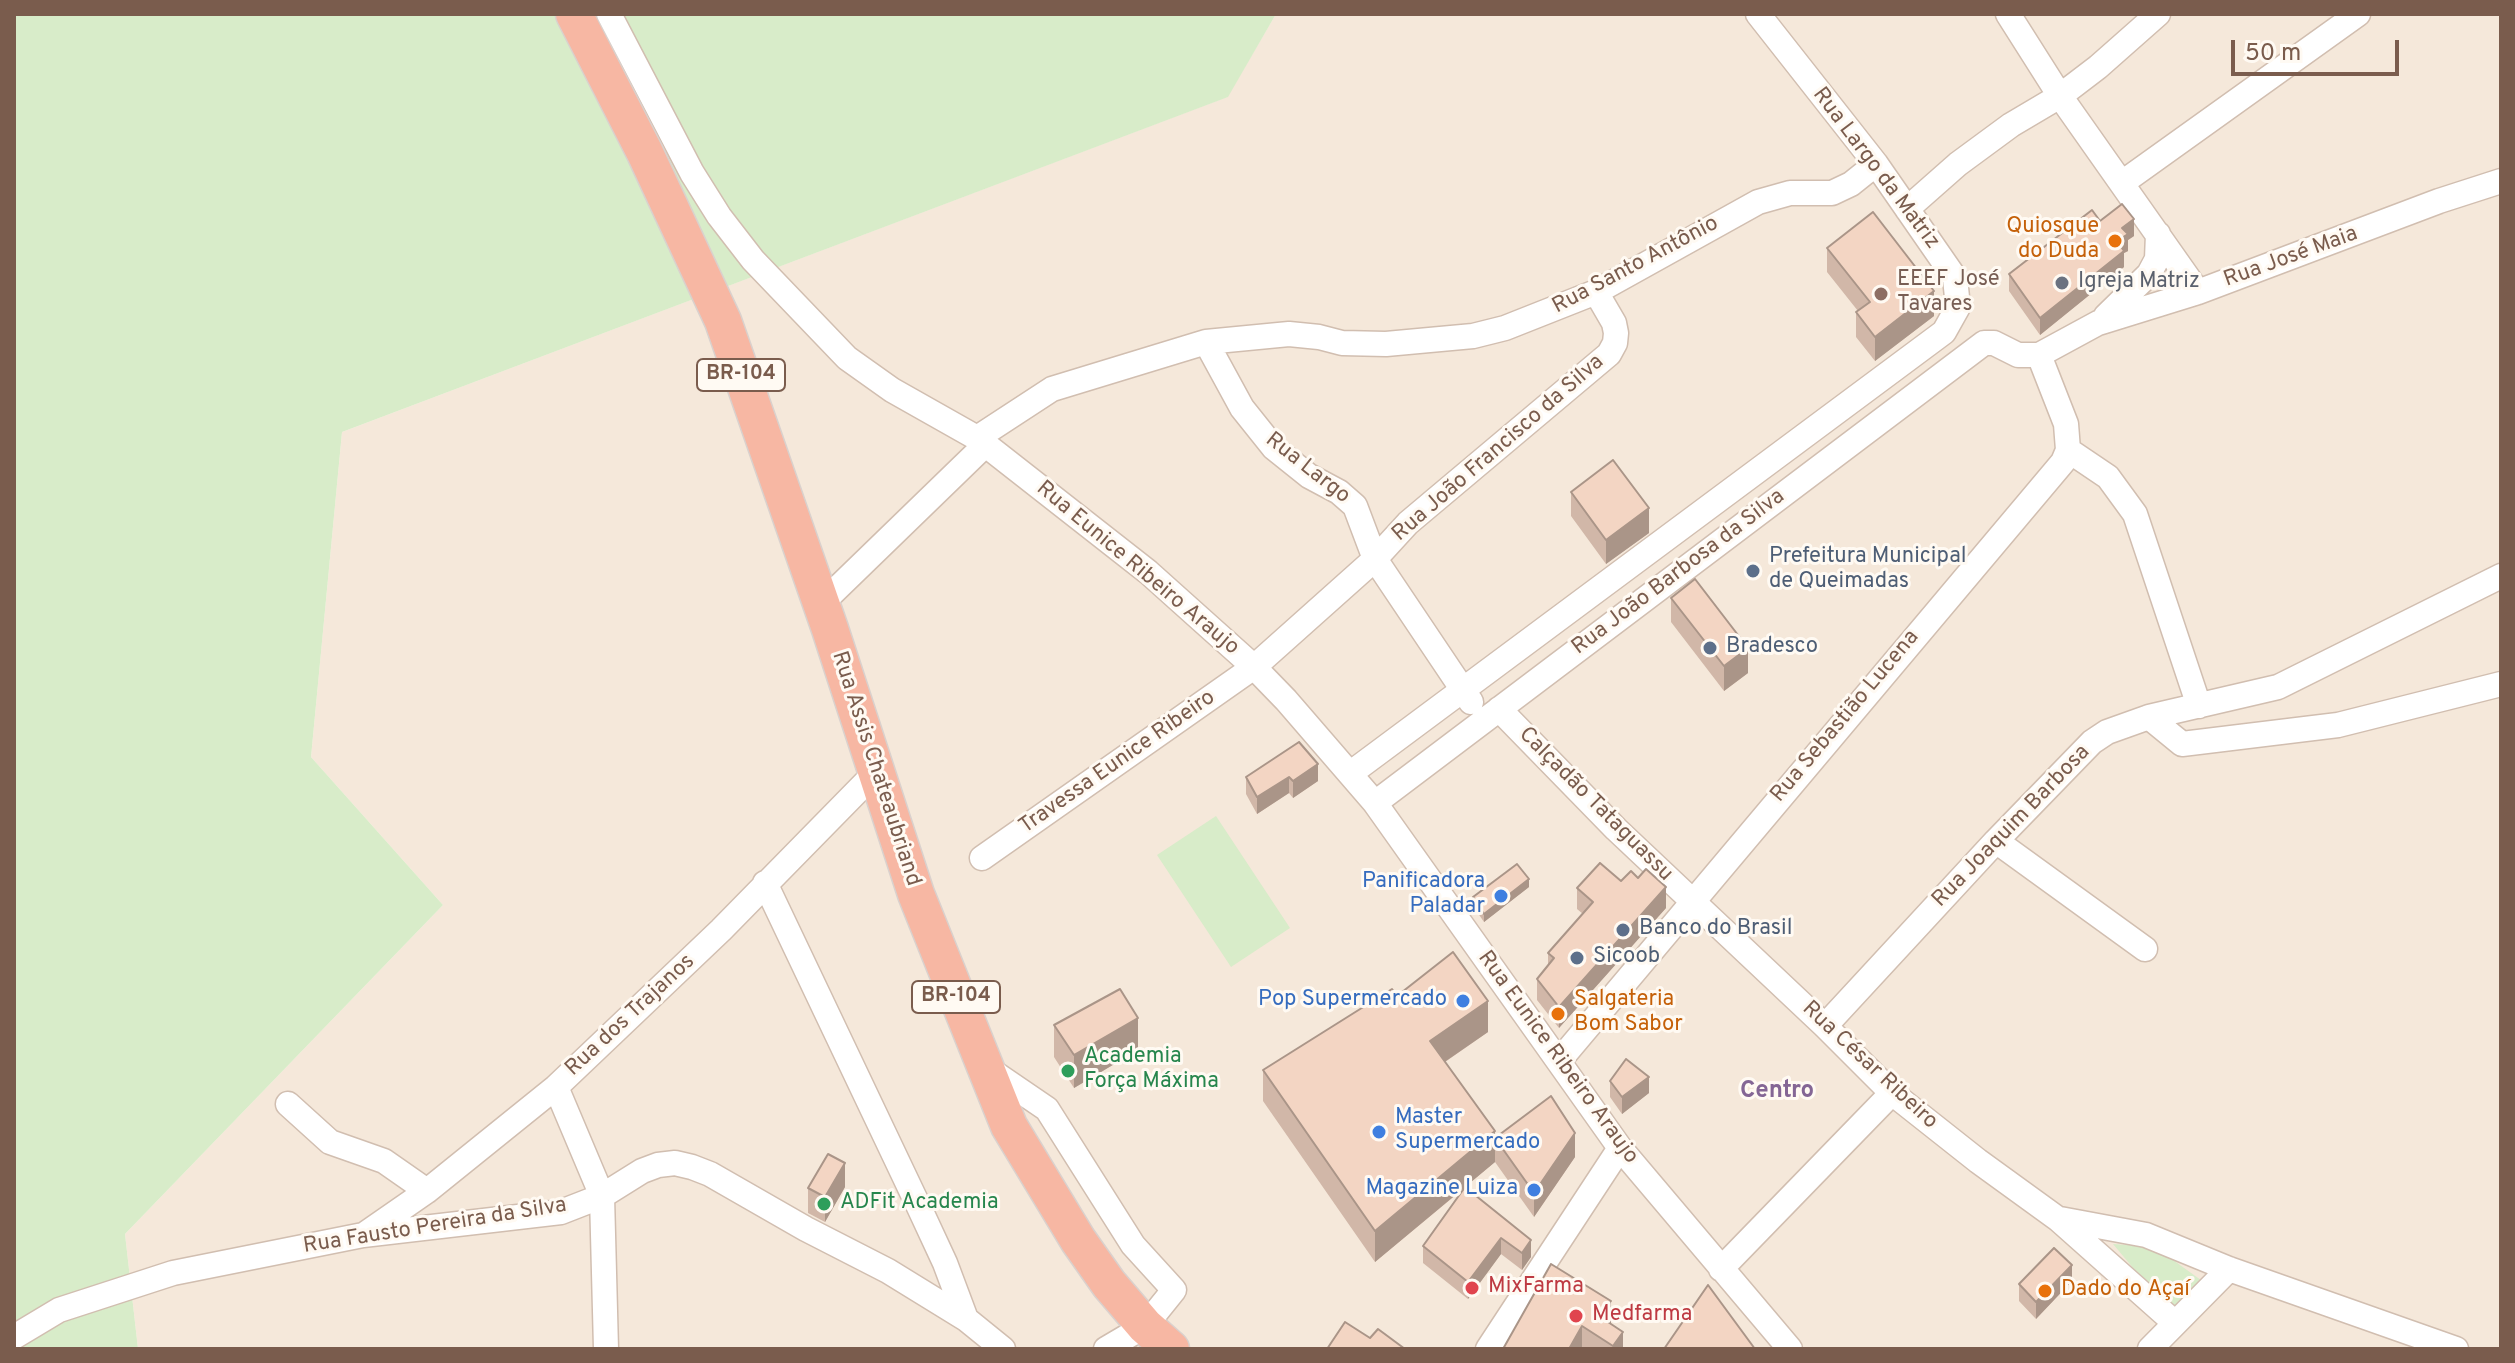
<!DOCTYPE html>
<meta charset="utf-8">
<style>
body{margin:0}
#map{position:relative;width:2515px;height:1363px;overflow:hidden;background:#fdf6ec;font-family:Overpass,sans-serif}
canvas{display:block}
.frame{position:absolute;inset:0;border:16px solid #7a5c4d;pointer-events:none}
.scale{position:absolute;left:2231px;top:40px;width:168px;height:36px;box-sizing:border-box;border:4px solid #7a5c4d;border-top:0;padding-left:10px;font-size:24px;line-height:28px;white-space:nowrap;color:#7a5c4d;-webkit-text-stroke:6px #fffaf3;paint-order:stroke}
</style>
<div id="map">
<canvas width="2515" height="1363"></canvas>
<div class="frame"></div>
<div class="scale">50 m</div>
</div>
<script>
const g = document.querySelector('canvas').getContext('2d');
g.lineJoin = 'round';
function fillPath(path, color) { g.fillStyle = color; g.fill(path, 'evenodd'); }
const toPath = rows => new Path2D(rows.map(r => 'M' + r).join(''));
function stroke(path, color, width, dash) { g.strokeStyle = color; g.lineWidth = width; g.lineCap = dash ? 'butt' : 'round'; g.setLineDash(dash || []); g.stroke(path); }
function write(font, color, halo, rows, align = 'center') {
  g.font = font + ' Overpass,sans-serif'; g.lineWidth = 6; g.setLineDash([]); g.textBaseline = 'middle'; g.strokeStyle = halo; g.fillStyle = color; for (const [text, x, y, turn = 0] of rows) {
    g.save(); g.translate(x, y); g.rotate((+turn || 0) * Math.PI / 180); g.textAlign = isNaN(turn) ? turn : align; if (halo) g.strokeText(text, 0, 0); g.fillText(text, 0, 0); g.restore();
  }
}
fillPath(toPath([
 [1276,14,2501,14,2501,1349,138,1349,125,1234,443,905,311,757,342,432,1227,97]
]), '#f5e8da');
fillPath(toPath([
 [14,14,1276,14,1228,97,342,432,311,757,443,905,125,1234,138,1349,14,1349],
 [1216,816,1290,928,1231,967,1157,855],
 [2113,1244,2155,1247,2205,1283,2178,1308,2134,1269]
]), '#d8ecc9');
const minor = toPath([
 [609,14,692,173,719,216,753,260,847,358,892,390,977,438,1148,572,1254,667,1286,700,1375,803,1620,1148,1790,1349],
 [2008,14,2060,96,2198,292],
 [2122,183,2358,14],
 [1907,209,1958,164,2011,125,2060,96,2098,67,2158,14],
 [2106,316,2149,274,2157,259,2158,234],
 [1206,342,1242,408,1274,448,1309,476,1339,492,1355,506,1375,559,1471,702],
 [977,438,1052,389,1206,342,1289,334,1319,337,1342,343,1386,344,1473,336,1505,328,1596,292,1758,202,1790,193,1832,193,1851,184,1876,164],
 [2068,450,2108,477,2135,514,2199,706],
 [821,604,985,445],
 [1499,709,1616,829,1825,1026,1892,1093,1978,1161,2058,1219,2175,1323],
 [2149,717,2182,744,2338,725,2501,684],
 [1351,773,1944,332,1958,307,1955,278,1876,164,1758,14],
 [1375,803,1984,343,1994,343,2018,355,2039,355,2098,323,2198,292,2439,201,2501,181],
 [1996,841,2145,949],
 [982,858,1254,667,1375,559,1408,523,1609,354,1615,343,1616,333,1614,323,1596,292],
 [765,883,919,1207,945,1263,966,1319],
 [1825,1026,1996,841,2092,742,2107,732,2149,717,2278,687,2501,576],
 [1559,1061,2063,462,2068,450,2066,424,2039,355],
 [984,1066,1047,1109,1133,1245,1174,1290,1145,1326,1106,1349],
 [556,1087,602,1196,606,1349],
 [288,1104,330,1142,384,1161,427,1191],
 [2060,1219,2146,1235,2229,1269,2456,1349],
 [365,1234,427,1191,556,1087,721,930,877,771],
 [1721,1269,1892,1093],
 [14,1337,59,1310,173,1273,363,1235,561,1212,602,1196,642,1171,658,1165,675,1163,692,1167,710,1174,806,1229,888,1271,966,1319,1003,1349],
 [1488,1349,1620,1148],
 [2150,1349,2229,1269]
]);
const highway = toPath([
 [574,14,645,153,723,321,830,629,916,894,1009,1126,1078,1240,1109,1284,1145,1326,1171,1349]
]);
stroke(minor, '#d1beb0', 27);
stroke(highway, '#dad1cd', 39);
stroke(minor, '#fff', 24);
stroke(highway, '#f7b7a3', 36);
fillPath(toPath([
 [2100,221,2134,236,2128,240,2128,251,2124,253,2124,267,2040,335,2009,291,2009,274],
 [1827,248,1934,316,1875,361,1856,337,1856,312,1858,311,1827,272],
 [1571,492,1649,533,1606,564,1571,516],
 [1671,598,1748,673,1724,691,1671,622],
 [1318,764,1318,781,1293,798,1289,793,1257,814,1246,794,1246,777],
 [1621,881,1666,908,1559,1028,1537,1000,1537,979,1548,966,1548,953,1583,914,1577,909,1577,888],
 [1529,887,1484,922,1473,906,1473,897],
 [1397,996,1488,1032,1445,1062,1495,1138,1575,1157,1534,1217,1495,1162,1465,1187,1531,1257,1522,1270,1501,1254,1468,1299,1423,1263,1423,1246,1463,1189,1375,1262,1263,1101,1263,1070],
 [1054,1025,1138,1050,1074,1088,1054,1057],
 [1610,1081,1649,1093,1622,1114,1610,1097],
 [845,1187,825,1222,808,1213,808,1188],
 [1551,1264,1611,1324,1623,1349,1503,1349],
 [2072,1281,2036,1319,2019,1301,2019,1284]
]), '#d1b7a8');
fillPath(toPath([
 [2134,219,2134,236,2128,240,2128,251,2124,253,2124,267,2040,335,2040,318,2117,241,2122,228],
 [1934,291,1934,316,1875,361,1875,337],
 [1649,508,1649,533,1606,564,1606,540],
 [1748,648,1748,673,1724,691,1724,666],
 [1318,764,1318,781,1293,798,1293,781],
 [1289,777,1289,793,1257,814,1257,797],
 [1529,879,1529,887,1484,922,1484,914],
 [1666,887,1666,908,1559,1028,1559,1007],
 [1488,1001,1488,1032,1430,1072,1430,1041],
 [1138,1018,1138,1050,1074,1088,1074,1055],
 [1649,1077,1649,1093,1622,1114,1622,1097],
 [1495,1131,1495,1162,1375,1262,1375,1231],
 [1575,1133,1575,1157,1534,1217,1534,1193],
 [845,1163,845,1187,825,1222,825,1197],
 [1501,1238,1501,1254,1468,1299,1468,1282],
 [1531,1240,1531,1257,1522,1270,1522,1253],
 [2072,1265,2072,1281,2036,1319,2036,1302],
 [1611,1301,1611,1327,1599,1316],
 [1582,1326,1582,1349,1569,1349],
 [1623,1332,1623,1349,1613,1349,1613,1346]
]), '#aa9588');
const building = toPath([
 [2122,204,2134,219,2122,228,2128,234,2117,241,2124,251,2040,318,2009,274,2092,210,2100,221,2122,204],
 [1873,212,1934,291,1875,337,1856,312,1870,302,1827,248,1873,212],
 [1613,460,1649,508,1606,540,1571,492,1613,460],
 [1695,579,1748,648,1724,666,1671,598,1695,579],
 [1299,742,1318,764,1293,781,1289,777,1257,797,1246,777,1299,742],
 [1600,863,1621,881,1631,871,1638,878,1646,869,1666,887,1559,1007,1537,979,1554,958,1548,953,1593,902,1577,888,1600,863],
 [1517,864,1529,879,1484,914,1473,897,1517,864],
 [1453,952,1488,1001,1430,1041,1495,1131,1375,1231,1263,1070,1392,989,1397,996,1453,952],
 [1120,989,1138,1018,1074,1055,1054,1025,1120,989],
 [1626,1059,1649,1077,1622,1097,1610,1081,1626,1059],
 [1551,1096,1575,1133,1534,1193,1495,1138,1551,1096],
 [828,1154,845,1163,825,1197,808,1188,828,1154],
 [1465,1187,1531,1240,1522,1253,1501,1238,1468,1282,1423,1246,1465,1187],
 [2054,1248,2072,1265,2036,1302,2019,1284,2054,1248],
 [1551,1264,1611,1301,1599,1316,1623,1332,1613,1346,1582,1326,1569,1349,1503,1349,1551,1264],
 [1708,1285,1755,1349,1664,1349,1708,1285],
 [1345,1322,1370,1338,1378,1329,1405,1349,1327,1349,1345,1322]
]);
fillPath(building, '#f3d5c3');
stroke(building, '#aa9588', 2);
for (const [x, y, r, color] of [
 [2115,241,8,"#e8710a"],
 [2062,283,8,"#6b7280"],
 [1881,294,8,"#8d6e63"],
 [1753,571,8,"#5c6f8a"],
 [1710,648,8,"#5c6f8a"],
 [1501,896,8,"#3f7fe0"],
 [1623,930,8,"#5c6f8a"],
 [1577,958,8,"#5c6f8a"],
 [1463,1001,8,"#3f7fe0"],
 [1558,1014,8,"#e8710a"],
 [1068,1071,8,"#2e9e5b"],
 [1379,1132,8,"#3f7fe0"],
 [1534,1190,8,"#3f7fe0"],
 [824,1204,8,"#2e9e5b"],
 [1472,1288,8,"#e0444e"],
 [2045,1291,8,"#e8710a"],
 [1576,1316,8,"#e0444e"]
]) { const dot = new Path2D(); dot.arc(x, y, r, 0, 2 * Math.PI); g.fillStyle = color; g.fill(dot); stroke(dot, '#fffaf3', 3); }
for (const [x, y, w] of [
 [741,375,88],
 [956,997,88]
]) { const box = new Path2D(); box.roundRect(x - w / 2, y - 16, w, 32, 6); g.fillStyle = '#fffaf3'; g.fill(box); stroke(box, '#7a5c4d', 2); }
write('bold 20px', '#7a5c4d', null, [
 ["BR-104",741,375],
 ["BR-104",956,997]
]);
write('22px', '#7a5c4d', '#fffaf3', [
 ["Rua Largo da Matriz",1875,169,53],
 ["Rua José Maia",2291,258,-20],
 ["Rua Santo Antônio",1636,266,-28],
 ["Rua João Francisco da Silva",1499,449,-41],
 ["Rua Largo",1307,469,38],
 ["Rua Eunice Ribeiro Araujo",1137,569,40],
 ["Rua João Barbosa da Silva",1679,573,-37],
 ["Rua Sebastião Lucena",1846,717,-50],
 ["Travessa Eunice Ribeiro",1118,763,-35],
 ["Rua Assis Chateaubriand",875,769,72],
 ["Calçadão Tataguassu",1595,805,45],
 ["Rua Joaquim Barbosa",2012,827,-46],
 ["Rua dos Trajanos",631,1016,-43],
 ["Rua Eunice Ribeiro Araujo",1557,1058,54],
 ["Rua César Ribeiro",1869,1066,43],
 ["Rua Fausto Pereira da Silva",435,1227,-9]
]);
write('22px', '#c56008', '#fffaf3', [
 ["Quiosque",2099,228,"right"],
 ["do Duda",2099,253,"right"],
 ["Salgateria",1574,1001],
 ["Bom Sabor",1574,1026],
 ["Dado do Açaí",2061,1291]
], 'left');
write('22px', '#785e54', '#fffaf3', [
 ["EEEF José",1897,281],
 ["Tavares",1897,306]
], 'left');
write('22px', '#5b616d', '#fffaf3', [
 ["Igreja Matriz",2078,283]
], 'left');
write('22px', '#4e5e75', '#fffaf3', [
 ["Prefeitura Municipal",1769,558],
 ["de Queimadas",1769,583],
 ["Bradesco",1726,648],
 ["Banco do Brasil",1639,930],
 ["Sicoob",1593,958]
], 'left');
write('22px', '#366cbe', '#fffaf3', [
 ["Panificadora",1485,883],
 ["Paladar",1485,908],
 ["Pop Supermercado",1447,1001],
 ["Master",1395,1119,"left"],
 ["Supermercado",1395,1144,"left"],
 ["Magazine Luiza",1518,1190]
], 'right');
write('22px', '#27864d', '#fffaf3', [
 ["Academia",1084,1058],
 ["Força Máxima",1084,1083],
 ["ADFit Academia",840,1204]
], 'left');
write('22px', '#be3a42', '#fffaf3', [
 ["MixFarma",1488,1288],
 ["Medfarma",1592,1316]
], 'left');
write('bold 24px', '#846695', '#fffaf3', [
 ["Centro",1777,1092]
]);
</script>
